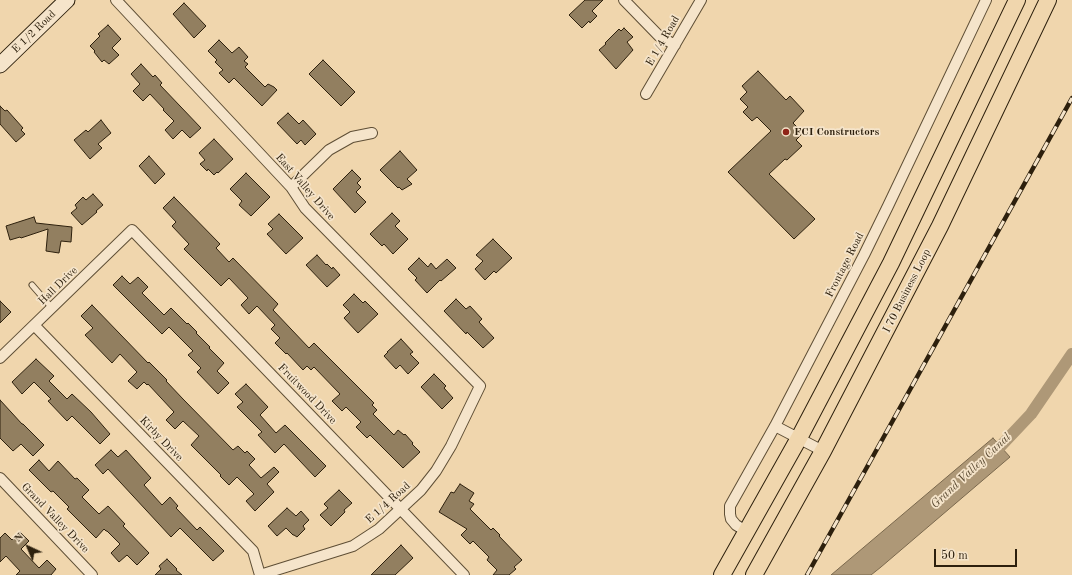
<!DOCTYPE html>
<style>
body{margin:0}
#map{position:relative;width:1072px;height:575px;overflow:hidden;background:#f0d6ad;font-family:"Old Standard TT",serif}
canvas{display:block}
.north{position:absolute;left:8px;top:527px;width:40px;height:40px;-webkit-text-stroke:3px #f5e4ca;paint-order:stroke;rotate:316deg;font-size:11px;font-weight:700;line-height:16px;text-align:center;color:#2d200d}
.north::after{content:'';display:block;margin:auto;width:14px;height:18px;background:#2d200d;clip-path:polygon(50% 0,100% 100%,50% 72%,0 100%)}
.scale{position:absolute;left:934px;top:549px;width:83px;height:18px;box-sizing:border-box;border:2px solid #2d200d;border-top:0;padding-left:5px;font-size:12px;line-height:14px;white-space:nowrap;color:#2d200d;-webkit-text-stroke:3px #f5e4ca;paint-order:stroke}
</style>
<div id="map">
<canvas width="1072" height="575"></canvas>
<div class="north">N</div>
<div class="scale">50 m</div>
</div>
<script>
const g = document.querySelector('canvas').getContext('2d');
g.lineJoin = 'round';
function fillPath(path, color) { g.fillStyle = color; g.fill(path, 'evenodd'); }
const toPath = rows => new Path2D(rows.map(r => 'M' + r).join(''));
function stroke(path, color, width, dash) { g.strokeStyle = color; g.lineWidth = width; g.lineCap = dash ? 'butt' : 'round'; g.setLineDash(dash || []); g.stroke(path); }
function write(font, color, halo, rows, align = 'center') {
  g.font = font + ' "Old Standard TT",serif'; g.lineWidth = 3.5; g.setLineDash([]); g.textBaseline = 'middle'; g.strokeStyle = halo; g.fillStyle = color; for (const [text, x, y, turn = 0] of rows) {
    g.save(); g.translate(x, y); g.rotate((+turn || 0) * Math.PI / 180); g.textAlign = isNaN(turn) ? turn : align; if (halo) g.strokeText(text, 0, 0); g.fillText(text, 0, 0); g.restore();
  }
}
const water = toPath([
 [993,438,1010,457,881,567,871,575,831,575,993,438]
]);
fillPath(water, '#ae9877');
stroke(water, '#7a684d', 1);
stroke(toPath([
 [989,457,997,450,1031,414,1072,354]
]), '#ae9877', 12);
const building = toPath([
 [585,0,603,0,592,11,597,16,590,23,589,21,582,28,569,15,585,0],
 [184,3,206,26,194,38,173,14,184,3],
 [108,25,121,39,112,48,119,55,109,64,104,60,102,62,94,52,95,51,90,46,100,36,98,34,108,25],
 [624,28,633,37,627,42,633,50,616,69,599,50,606,44,605,43,619,29,621,31,624,28],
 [219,40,232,53,239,47,248,57,244,61,248,64,245,67,265,87,268,84,274,87,277,90,262,106,234,78,229,83,219,73,223,70,215,62,217,60,208,51,219,40],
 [323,60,355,92,341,106,309,74,323,60],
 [141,64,153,77,155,75,162,83,160,85,201,128,190,138,182,130,173,139,165,130,174,121,163,110,164,109,150,94,143,101,133,91,140,84,131,74,141,64],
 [758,71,786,100,790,96,804,111,793,123,803,133,796,140,802,146,787,160,785,159,769,174,815,219,794,239,728,172,771,131,757,117,752,121,743,112,748,107,740,99,747,92,742,86,758,71],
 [0,106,5,111,7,110,23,128,21,130,25,134,16,142,0,124,0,106],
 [288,113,299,124,303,120,316,134,305,145,301,140,297,144,277,123,288,113],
 [101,120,111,133,98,144,102,148,90,159,74,140,86,130,88,132,101,120],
 [214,139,233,159,218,173,217,172,214,175,208,169,207,171,200,164,205,160,199,153,214,139],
 [400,151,417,170,407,179,412,184,402,190,399,187,398,188,380,170,400,151],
 [149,156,165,174,155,184,139,166,149,156],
 [352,170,361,179,357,183,361,187,356,192,366,202,355,213,333,189,352,170],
 [246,173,270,197,251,216,239,205,242,201,230,189,246,173],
 [93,194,103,205,96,211,97,212,82,225,71,213,77,208,75,205,83,197,86,200,93,194],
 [174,197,220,244,216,248,229,262,233,258,278,304,273,310,309,348,314,343,374,403,372,405,377,410,373,414,394,435,398,430,404,435,405,434,413,443,412,444,420,452,403,468,370,435,367,438,356,427,361,422,346,407,342,411,332,401,340,394,314,367,311,370,307,366,303,370,287,353,286,354,275,343,280,338,271,329,275,325,257,306,249,314,241,305,248,298,229,278,221,286,184,249,189,244,172,226,176,222,163,208,174,197],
 [392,213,400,221,395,226,408,239,393,254,384,244,382,246,370,234,392,213],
 [279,214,303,238,286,254,267,234,273,229,268,224,279,214],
 [34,217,36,223,72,227,71,242,61,241,59,253,46,251,48,229,21,238,20,237,10,240,6,226,34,217],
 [493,239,512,258,496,273,494,271,485,280,475,269,483,261,476,255,493,239],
 [317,255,326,265,327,264,332,269,333,267,340,275,327,287,306,265,317,255],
 [419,258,428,267,431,263,436,269,447,259,456,268,441,281,440,280,427,293,415,280,417,278,408,269,419,258],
 [122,276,130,284,138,277,148,287,142,293,164,315,171,308,187,324,188,323,197,332,196,333,210,347,209,348,224,363,217,371,229,383,218,394,197,372,201,368,188,355,193,351,169,327,162,334,113,285,122,276],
 [354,294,363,303,365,301,378,314,358,333,344,318,350,312,343,305,354,294],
 [456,299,466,309,470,306,482,319,479,322,494,338,483,348,467,332,466,334,444,311,456,299],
 [0,301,11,312,0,323,0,301],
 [92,305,148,363,149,362,167,380,166,381,183,399,233,450,238,446,245,453,247,451,255,459,249,465,261,478,274,467,279,472,267,484,274,492,255,511,246,501,254,494,237,477,229,485,220,476,221,475,191,445,199,436,183,421,175,429,166,420,174,412,148,384,147,385,144,382,137,389,128,381,137,372,120,354,112,363,85,335,93,328,81,316,92,305],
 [401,339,413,352,410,354,419,363,408,374,400,365,396,369,384,356,388,352,387,352,401,339],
 [36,359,54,376,49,381,67,399,72,394,91,412,110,434,100,444,72,416,67,421,48,401,51,399,34,382,22,394,12,382,36,359],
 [434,374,446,386,444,388,453,398,442,409,421,387,434,374],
 [246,384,268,407,260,415,276,433,285,425,326,466,315,477,284,444,275,453,258,435,262,432,237,407,243,402,235,394,246,384],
 [0,400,22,424,23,424,44,445,33,456,21,444,13,451,0,438,0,400],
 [111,450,118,457,126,450,151,478,144,485,162,505,170,497,178,506,176,508,197,530,200,527,224,551,213,561,180,528,171,537,108,469,103,474,95,465,111,450],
 [39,460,49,471,58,461,75,479,77,478,89,490,82,497,99,514,108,506,125,524,123,526,149,553,137,565,127,555,119,562,111,553,120,544,107,531,106,531,104,529,96,538,67,509,69,507,53,491,51,492,29,470,39,460],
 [460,484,474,493,469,501,474,504,470,509,491,530,493,528,500,535,499,536,522,560,514,567,516,569,509,575,493,575,497,570,487,560,489,557,473,541,470,544,461,535,467,529,439,512,451,492,454,493,460,484],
 [339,490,352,503,344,510,345,512,331,526,320,515,328,508,324,504,339,490],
 [287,508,296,516,301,511,309,520,303,526,305,529,297,537,294,535,293,535,286,528,277,536,268,526,287,508],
 [20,532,29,541,21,549,39,568,47,560,56,569,51,575,16,575,20,571,6,556,0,562,0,538,5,533,12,540,20,532],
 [401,545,413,558,395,575,371,575,401,545],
 [167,559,177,569,176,570,182,575,155,575,161,569,159,566,167,559]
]);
fillPath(building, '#927f60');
stroke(building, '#2d200d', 1);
const service = toPath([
 [32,285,52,308]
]);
const minor = toPath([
 [116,0,291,187,305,208,480,386,451,446,436,471,421,490,379,529,353,546,260,575],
 [624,0,659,36,675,45],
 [646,94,701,0],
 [291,187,329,150,352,137,372,133],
 [34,325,253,551,260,575],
 [0,358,132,230,464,575],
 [775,426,823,451],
 [0,478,92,575],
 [746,531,736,525,731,519,730,514,730,506,775,426,864,255,888,206,986,0]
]);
const secondary = toPath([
 [0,65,67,0]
]);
const primary = toPath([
 [722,575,799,438,891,263,1017,0],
 [754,575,823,451,940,226,1048,0]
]);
stroke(service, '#5e4e35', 7);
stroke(minor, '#5e4e35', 12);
stroke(secondary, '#2d200d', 17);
stroke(primary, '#2d200d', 18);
stroke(service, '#f5e4ca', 5);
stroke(minor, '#f5e4ca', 10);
stroke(secondary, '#f5e4ca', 15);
stroke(primary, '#f0d6ad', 16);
const rail = toPath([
 [807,575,1072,98]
]);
stroke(rail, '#2d200d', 4.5);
stroke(rail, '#f5e4ca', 3, [9]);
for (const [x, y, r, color] of [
 [786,132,4,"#8f2418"]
]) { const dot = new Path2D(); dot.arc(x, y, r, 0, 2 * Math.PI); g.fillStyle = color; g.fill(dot); stroke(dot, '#f5e4ca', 1.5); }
write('11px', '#2d200d', '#f5e4ca', [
 ["E 1/2 Road",34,32,-44],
 ["E 1/4 Road",663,41,-60],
 ["East Valley Drive",305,187,49],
 ["Frontage Road",845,265,-63],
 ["Hall Drive",58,286,-44],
 ["I 70 Business Loop",907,291,-63],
 ["Fruitwood Drive",307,394,46],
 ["Kirby Drive",161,439,46],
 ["E 1/4 Road",388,503,-42],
 ["Grand Valley Drive",55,518,46]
]);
write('bold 11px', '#2d200d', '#f5e4ca', [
 ["FCI Constructors",794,132]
], 'left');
write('italic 12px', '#5a4a32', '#f5e4ca', [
 ["Grand Valley Canal",971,471,-43]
]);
</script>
